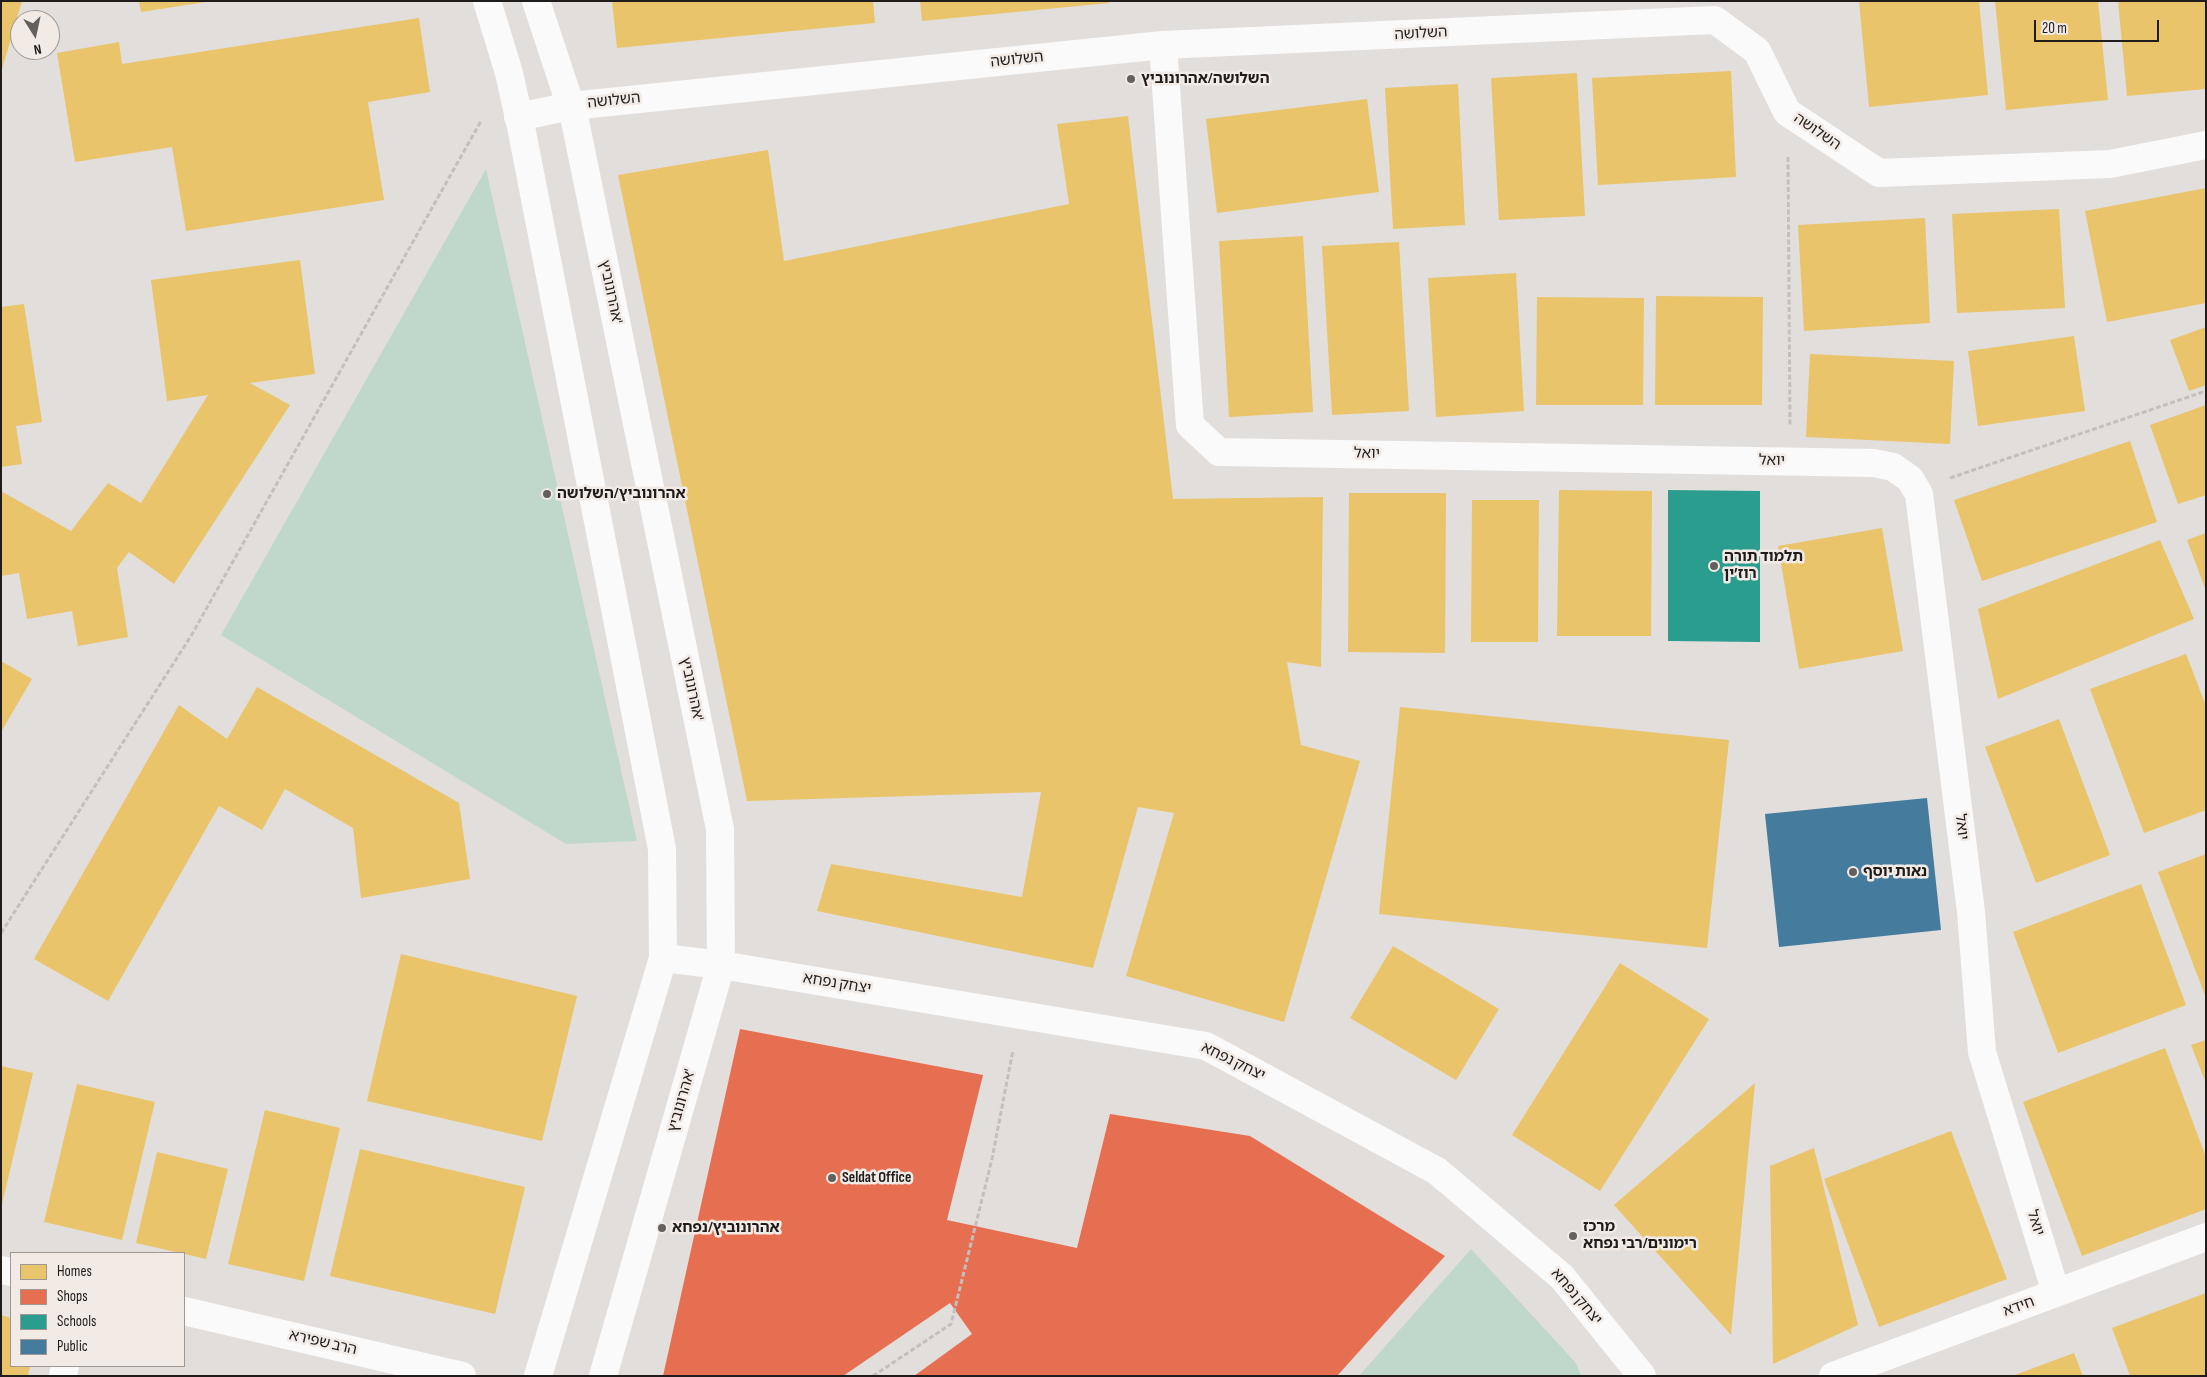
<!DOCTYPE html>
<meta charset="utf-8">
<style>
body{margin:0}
#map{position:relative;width:2207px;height:1377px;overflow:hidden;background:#e2dedb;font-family:"Sofia Sans Condensed",sans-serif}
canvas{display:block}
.frame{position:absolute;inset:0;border:2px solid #1f1c1b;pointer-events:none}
.legend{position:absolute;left:10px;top:1252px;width:175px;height:115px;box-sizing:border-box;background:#f2eae5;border:1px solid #9e9894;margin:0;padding:6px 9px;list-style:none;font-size:15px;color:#1f1c1b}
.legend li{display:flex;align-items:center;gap:10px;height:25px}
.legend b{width:25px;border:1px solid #9e9894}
.north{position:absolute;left:10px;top:10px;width:50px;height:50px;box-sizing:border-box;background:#f2eae5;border:1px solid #9e9894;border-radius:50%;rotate:170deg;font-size:14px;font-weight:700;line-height:20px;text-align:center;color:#1f1c1b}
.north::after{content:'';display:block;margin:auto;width:18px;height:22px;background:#63605e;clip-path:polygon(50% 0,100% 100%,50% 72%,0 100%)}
.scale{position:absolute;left:2034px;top:20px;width:125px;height:22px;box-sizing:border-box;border:2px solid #1f1c1b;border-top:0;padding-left:6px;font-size:15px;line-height:18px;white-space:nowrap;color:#1f1c1b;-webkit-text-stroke:4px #f2eae5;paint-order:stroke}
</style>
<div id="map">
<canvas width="2207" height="1377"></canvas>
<div class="frame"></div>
<ul class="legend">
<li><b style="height:14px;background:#e9c46a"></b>Homes</li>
<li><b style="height:14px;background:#e76f51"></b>Shops</li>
<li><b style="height:14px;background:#2a9d8f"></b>Schools</li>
<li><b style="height:14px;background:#457b9d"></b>Public</li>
</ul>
<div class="north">N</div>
<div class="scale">20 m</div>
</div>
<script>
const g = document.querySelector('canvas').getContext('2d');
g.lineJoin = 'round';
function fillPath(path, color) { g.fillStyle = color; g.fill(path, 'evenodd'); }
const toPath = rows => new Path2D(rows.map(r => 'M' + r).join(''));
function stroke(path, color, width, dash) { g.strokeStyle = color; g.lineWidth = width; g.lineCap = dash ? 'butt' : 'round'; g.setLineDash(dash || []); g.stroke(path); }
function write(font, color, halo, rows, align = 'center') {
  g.font = font + ' "Sofia Sans Condensed","Noto Sans Hebrew",sans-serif'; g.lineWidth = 5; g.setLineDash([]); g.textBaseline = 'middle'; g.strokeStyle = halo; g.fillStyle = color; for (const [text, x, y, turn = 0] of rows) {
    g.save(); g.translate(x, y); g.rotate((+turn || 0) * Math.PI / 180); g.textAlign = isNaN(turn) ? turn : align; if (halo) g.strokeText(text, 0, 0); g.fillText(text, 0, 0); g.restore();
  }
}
fillPath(toPath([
 [486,169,637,841,566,844,221,635],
 [1471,1249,1576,1363,1581,1376,1359,1376]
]), '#c0d8c9');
fillPath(toPath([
 [1,1,22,1,2,69,1,69],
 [139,1,206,1,206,2,141,12],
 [612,1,873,1,875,23,617,48],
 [920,1,1109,1,1109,3,922,21],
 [1859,1,1979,1,1988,95,1869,107],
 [1995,1,2098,1,2108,100,2006,110],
 [2118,1,2206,1,2206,89,2127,96],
 [419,18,430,92,368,102,384,200,186,231,172,147,75,162,57,53,119,42,122,64],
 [1731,71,1736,177,1598,185,1592,78],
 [1577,73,1585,216,1499,220,1491,78],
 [1458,84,1465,225,1393,229,1385,88],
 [1367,99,1379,192,1217,213,1206,119],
 [1128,116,1173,499,1323,497,1321,667,1287,662,1301,745,1360,761,1284,1022,1126,976,1174,813,1138,807,1093,968,817,911,831,864,1022,897,1041,792,747,801,618,175,768,150,784,261,1069,204,1057,124],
 [2206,188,2206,303,2107,322,2085,211],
 [2059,209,2065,308,1957,313,1952,214],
 [1925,218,1930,323,1804,331,1798,225],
 [1303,236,1313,412,1229,417,1219,241],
 [1399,242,1409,411,1332,415,1322,246],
 [300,260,315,374,250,383,290,405,174,584,129,552,117,568,128,637,78,646,72,611,27,619,19,573,1,576,1,491,71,531,108,483,141,503,208,395,167,401,151,280],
 [1516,273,1524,411,1436,417,1428,278],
 [1656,296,1763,297,1762,405,1655,405],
 [1537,297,1644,298,1643,405,1536,405],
 [24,304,42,422,16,426,22,464,1,467,1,307],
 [2206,327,2206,385,2189,391,2170,340],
 [2074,336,2085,411,1978,426,1968,351],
 [1810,354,1954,361,1950,444,1806,437],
 [2206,405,2206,495,2178,504,2150,425],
 [2130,441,2157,522,1982,581,1954,500],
 [1559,490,1652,491,1651,636,1557,636],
 [1349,493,1446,493,1445,653,1348,652],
 [1472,500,1539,500,1538,642,1471,642],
 [1882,528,1903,651,1799,669,1778,546],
 [2206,533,2206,591,2187,540],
 [2160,540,2194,619,1998,699,1978,609],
 [2186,654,2206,706,2206,810,2144,833,2090,689],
 [1,661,32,679,1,732],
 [257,687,459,803,470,879,361,898,353,828,285,789,262,830,219,806,108,1001,34,959,179,705,227,739],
 [1400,707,1729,740,1707,948,1379,914],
 [2059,719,2110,855,2036,883,1985,747],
 [2206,854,2206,998,2158,872],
 [2141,884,2186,1005,2058,1053,2013,932],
 [1393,946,1499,1009,1456,1080,1350,1018],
 [401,954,577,996,542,1141,367,1101],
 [1620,963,1709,1019,1600,1191,1512,1135],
 [2206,1040,2206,1083,2191,1045],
 [2165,1048,2206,1157,2206,1209,2082,1256,2023,1102],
 [1,1066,33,1073,2,1204,1,1204],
 [1755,1083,1731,1335,1614,1205],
 [77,1084,155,1102,122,1240,44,1222],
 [265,1110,340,1128,304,1281,228,1264],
 [1951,1131,2007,1279,1879,1327,1824,1179],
 [1814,1148,1858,1325,1773,1364,1770,1166],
 [360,1149,525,1187,495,1314,330,1276],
 [157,1152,228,1169,206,1259,136,1243],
 [2206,1293,2206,1376,2130,1376,2112,1328],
 [1,1315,11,1318,11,1366,30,1366,28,1376,1,1376],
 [2074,1353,2083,1376,2012,1376]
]), '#e9c46a');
fillPath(toPath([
 [740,1029,983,1075,947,1220,1077,1248,1110,1114,1250,1136,1445,1256,1337,1376,914,1376,972,1334,950,1303,843,1376,663,1376]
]), '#e76f51');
fillPath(toPath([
 [1668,490,1760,491,1760,642,1668,641]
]), '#2a9d8f');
fillPath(toPath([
 [1927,798,1941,930,1779,947,1765,814]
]), '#457b9d');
stroke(toPath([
 [1788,157,1790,426],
 [1950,478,2206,391],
 [1,933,191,636,481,121],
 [873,1376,951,1324,992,1159,1013,1050]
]), '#c1c0bf', 3, [5, 2.5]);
stroke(toPath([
 [487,1,509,73,521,127,662,849,663,958,538,1376],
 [536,1,574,116,720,829,721,965,603,1376],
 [1163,45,1190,425,1219,452,1874,463,1893,467,1910,479,1919,494,1971,912,1982,1052,2056,1293],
 [518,117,571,106,1163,45,1715,20,1757,51,1787,112,1879,173,2110,164,2206,145],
 [663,958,721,965,1206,1046,1437,1171,1562,1277,1642,1376],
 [1,1270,11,1272],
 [184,1311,462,1376],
 [63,1376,65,1366],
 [1833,1376,2206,1237]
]), '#fbfafa', 28);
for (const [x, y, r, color] of [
 [1131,79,5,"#63605e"],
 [547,494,5,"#63605e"],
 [1714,566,5,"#63605e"],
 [1853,872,5,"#63605e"],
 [832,1178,5,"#63605e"],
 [662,1228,5,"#63605e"],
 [1573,1236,5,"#63605e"]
]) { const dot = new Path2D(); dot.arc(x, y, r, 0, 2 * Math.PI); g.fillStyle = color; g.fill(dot); stroke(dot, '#f2eae5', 2); }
write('15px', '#1f1c1b', '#f2eae5', [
 ["השלושה",1421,34,-3],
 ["השלושה",1017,60,-6],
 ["השלושה",614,101,-6],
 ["השלושה",1817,132,34],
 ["אהרונוביץ'",610,292,78],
 ["יואל",1367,454,1],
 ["יואל",1772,461,1],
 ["אהרונוביץ'",691,689,78],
 ["יואל",1961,827,83],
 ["יצחק נפחא",837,984,9],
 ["יצחק נפחא",1233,1062,26],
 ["אהרונוביץ'",682,1101,-74],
 ["יואל",2035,1223,73],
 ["יצחק נפחא",1576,1297,49],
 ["חידא",2019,1307,-20],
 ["הרב שפירא",323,1343,13]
]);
write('bold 15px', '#1f1c1b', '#f2eae5', [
 ["השלושה/אהרונוביץ",1141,79],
 ["אהרונוביץ/השלושה",557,494],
 ["תלמוד תורה",1724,557],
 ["רוז’ין",1724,574],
 ["נאות יוסף",1863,872],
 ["Seldat Office",842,1178],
 ["מרכז",1583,1227],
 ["רימונים/רבי נפחא",1583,1244],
 ["אהרונוביץ/נפחא",672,1228]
], 'left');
</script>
